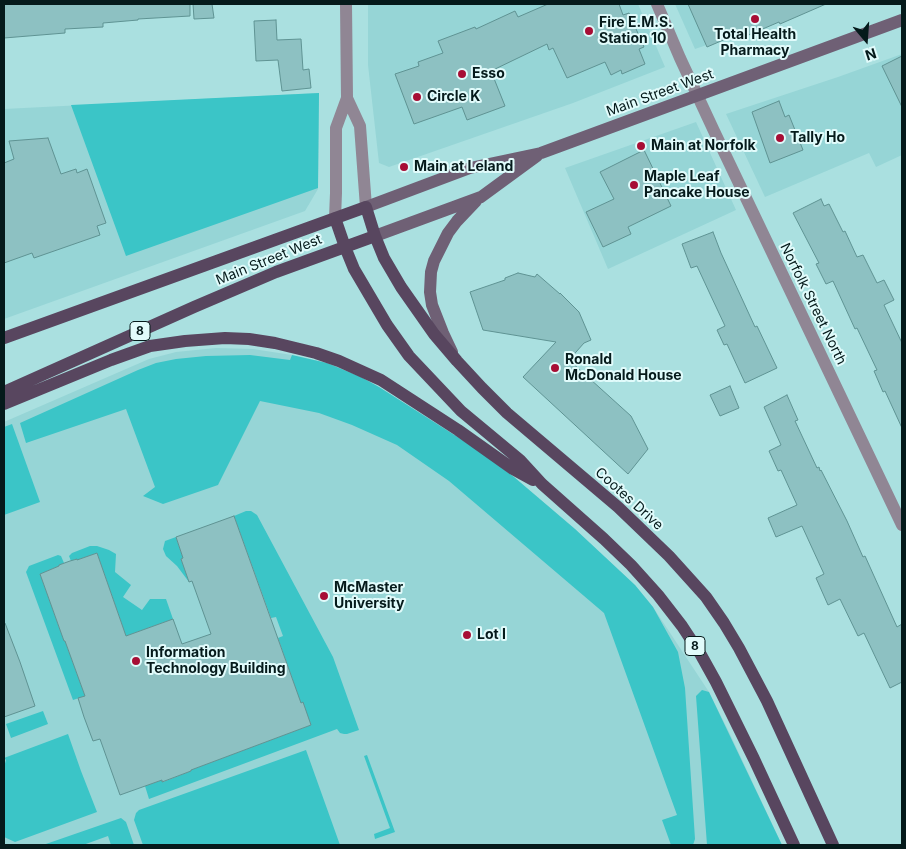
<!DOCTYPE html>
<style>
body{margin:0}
#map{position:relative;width:906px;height:849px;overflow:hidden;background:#aae0e0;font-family:Inter,sans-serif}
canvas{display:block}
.frame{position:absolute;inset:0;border:5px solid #051a1b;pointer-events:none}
.north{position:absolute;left:841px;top:15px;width:50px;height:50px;-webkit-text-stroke:4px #e1fbfb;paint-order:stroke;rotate:162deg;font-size:14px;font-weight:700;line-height:20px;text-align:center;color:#051a1b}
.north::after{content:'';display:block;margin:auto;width:18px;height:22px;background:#051a1b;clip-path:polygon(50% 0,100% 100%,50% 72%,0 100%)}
</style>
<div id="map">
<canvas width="906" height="849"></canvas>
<div class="frame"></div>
<div class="north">N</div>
</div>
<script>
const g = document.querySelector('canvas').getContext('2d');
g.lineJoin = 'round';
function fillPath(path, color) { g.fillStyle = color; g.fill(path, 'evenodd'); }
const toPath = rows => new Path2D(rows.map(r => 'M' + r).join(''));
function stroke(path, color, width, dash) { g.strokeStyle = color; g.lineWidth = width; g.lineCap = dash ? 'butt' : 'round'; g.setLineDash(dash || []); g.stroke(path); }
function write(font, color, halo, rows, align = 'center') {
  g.font = font + ' Inter,sans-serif'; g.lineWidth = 4; g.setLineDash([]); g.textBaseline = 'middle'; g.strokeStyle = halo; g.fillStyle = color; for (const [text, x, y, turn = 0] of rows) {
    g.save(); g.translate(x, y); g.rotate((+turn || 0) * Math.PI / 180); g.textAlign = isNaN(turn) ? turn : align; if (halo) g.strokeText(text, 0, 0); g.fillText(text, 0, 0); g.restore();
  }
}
fillPath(toPath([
 [368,4,638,4,665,67,573,103,389,167,379,163,368,65],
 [675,4,826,4,695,49],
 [902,54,902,155,876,167,869,153,765,197,726,114,838,77],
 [319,93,318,189,305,211,4,319,4,109],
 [696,122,736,210,608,269,565,168],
 [216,348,253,349,292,355,327,363,354,374,379,387,447,430,514,477,575,529,635,585,653,607,709,692,729,732,782,845,4,845,4,422,149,359,176,352]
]), '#96d5d6');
fillPath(toPath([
 [319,93,318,188,126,256,71,105],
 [250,355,290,360,292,355,327,363,361,377,379,387,481,452,514,477,575,529,635,585,653,607,678,652,685,688,695,839,693,845,671,845,662,820,677,815,604,613,449,481,397,445,352,425,319,413,260,401,218,485,163,504,143,496,155,487,126,409,26,443,20,423,138,370,156,363,176,359,206,356],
 [12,424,40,502,4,515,4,427],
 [246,511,251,511,257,515,333,657,359,730,347,734,344,734,340,733,337,729,149,799,145,786,162,780,163,782,191,771,191,770,311,725,303,703,297,705,298,695,278,638,283,636,276,617,271,618,234,516],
 [176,537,183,558,181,559,189,582,177,566,166,556,163,549,165,541],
 [90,546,97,546,109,550,116,554,115,572,131,585,123,597,142,610,150,599,166,599,173,619,126,636,97,553,77,560,76,559,71,561,69,556,72,553],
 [58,555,61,556,64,563,59,565,59,566,40,574,64,641,65,641,85,696,73,700,26,572,29,566],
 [702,690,709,692,782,845,707,845,696,696],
 [43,711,48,724,11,738,6,724],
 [68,734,81,771,97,812,15,842,4,837,4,791,5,785,4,781,4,767,6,760,4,758],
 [306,750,340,845,143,845,134,820,136,813,139,810],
 [367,755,395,832,375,839,374,834,390,828,364,756],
 [121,818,126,822,134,845,111,845,108,836,83,845,43,845]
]), '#3bc5c7');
const building = toPath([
 [4,4,190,4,190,16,138,19,138,20,103,23,103,27,65,29,65,33,4,38,4,4],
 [193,4,212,4,214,18,194,19,193,4],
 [548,4,619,4,623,15,629,13,644,47,639,49,645,64,622,74,621,70,611,75,605,62,567,78,553,48,549,50,547,44,491,71,505,106,467,120,462,107,414,124,395,74,419,66,418,62,443,53,438,41,475,27,476,29,515,11,518,17,548,4],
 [688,4,826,4,780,24,779,22,744,37,742,32,707,47,688,4],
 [276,20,277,40,301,39,303,70,309,69,311,88,282,91,278,60,256,61,254,21,276,20],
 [902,56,902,107,882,66,902,56],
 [779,101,785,117,789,115,803,150,770,163,752,112,779,101],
 [48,138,61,174,76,169,77,173,87,169,106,223,97,226,100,235,34,258,32,253,4,263,4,163,14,159,9,141,48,138],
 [644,150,671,206,628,227,631,234,603,247,586,212,614,199,600,172,644,150],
 [821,199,824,206,829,204,843,232,845,231,857,257,863,255,877,283,884,280,894,300,884,305,902,343,902,428,885,391,883,392,874,371,877,370,857,328,855,329,833,281,826,284,816,264,819,263,793,213,821,199],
 [713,232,721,253,755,327,757,326,777,368,745,383,727,344,724,345,717,330,725,326,710,294,697,266,691,268,682,244,713,232],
 [518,273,535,277,537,274,560,294,560,293,579,312,591,340,584,343,569,360,631,416,648,449,628,474,523,377,556,342,483,330,470,292,505,280,505,278,518,273],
 [730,386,739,408,720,416,710,395,730,386],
 [787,395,798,420,795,421,817,468,819,467,820,471,821,470,847,521,863,557,865,556,897,627,902,624,902,682,890,688,864,633,858,636,840,599,828,605,816,578,824,574,802,526,776,537,768,518,797,505,781,470,778,471,769,451,781,445,764,407,787,395],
 [234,516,301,703,303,702,311,725,191,770,191,771,162,782,162,780,120,795,100,739,93,741,84,717,78,698,85,696,65,641,64,641,40,574,59,566,59,565,70,561,77,559,77,560,97,553,126,636,173,619,182,644,211,634,192,581,189,582,181,559,183,558,176,537,234,516],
 [4,623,5,623,20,662,35,706,4,717,4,623]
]);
fillPath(building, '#8dc1c2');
stroke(building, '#5f9393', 1);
stroke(toPath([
 [657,4,680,58,714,131,902,525],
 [347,98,360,126,366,207],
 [335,218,336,193,336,128,347,98,346,4]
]), '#908694', 12);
stroke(toPath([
 [366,207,470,168,541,153,902,20],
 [375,236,481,197,537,156],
 [452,352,443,333,432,305,430,292,431,272,434,261,448,233,457,221,476,201]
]), '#6f6075', 12);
stroke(toPath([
 [335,218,345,247,354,269,387,325,409,356,461,411,520,460,542,484,604,539,631,565,658,595,682,626,701,655,716,682,754,759,794,845],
 [4,338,366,207,375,236,384,258,401,287,434,334,457,361,482,388,507,413,618,507,669,556,706,597,724,623,739,648,767,701,833,845],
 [4,392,194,307,276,272,375,236],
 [4,404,111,360,150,346,185,341,225,338,249,339,275,343,316,353,339,361,381,380,458,430,513,469,533,480]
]), '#58465f', 12);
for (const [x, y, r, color] of [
 [755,19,5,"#a70e35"],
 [589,31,5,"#a70e35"],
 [462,74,5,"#a70e35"],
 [417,97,5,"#a70e35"],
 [780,138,5,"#a70e35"],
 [641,146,5,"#a70e35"],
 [404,167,5,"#a70e35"],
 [634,185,5,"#a70e35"],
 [555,368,5,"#a70e35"],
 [324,596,5,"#a70e35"],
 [467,635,5,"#a70e35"],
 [136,661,5,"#a70e35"]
]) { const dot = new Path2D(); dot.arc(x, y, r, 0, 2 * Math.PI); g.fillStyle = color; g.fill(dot); stroke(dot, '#e1fbfb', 2); }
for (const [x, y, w] of [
 [140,331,20],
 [695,646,20]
]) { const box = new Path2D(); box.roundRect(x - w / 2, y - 9.5, w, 19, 4); g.fillStyle = '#e1fbfb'; g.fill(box); stroke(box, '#051a1b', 1); }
write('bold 12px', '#051a1b', null, [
 ["8",140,331],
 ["8",695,646]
]);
write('bold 14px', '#051a1b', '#e1fbfb', [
 ["Fire E.M.S.",599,23],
 ["Station 10",599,39],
 ["Total Health",755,35,"center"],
 ["Pharmacy",755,51,"center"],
 ["Esso",472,74],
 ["Circle K",427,97],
 ["Tally Ho",790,138],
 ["Main at Norfolk",651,146],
 ["Main at Leland",414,167],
 ["Maple Leaf",644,177],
 ["Pancake House",644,193],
 ["Ronald",565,360],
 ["McDonald House",565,376],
 ["McMaster",334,588],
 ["University",334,604],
 ["Lot I",477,635],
 ["Information",146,653],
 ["Technology Building",146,669]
], 'left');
write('14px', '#051a1b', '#e1fbfb', [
 ["Main Street West",660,93,-20],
 ["Main Street West",269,260,-22],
 ["Norfolk Street North",813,304,64],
 ["Cootes Drive",629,499,42]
]);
</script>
